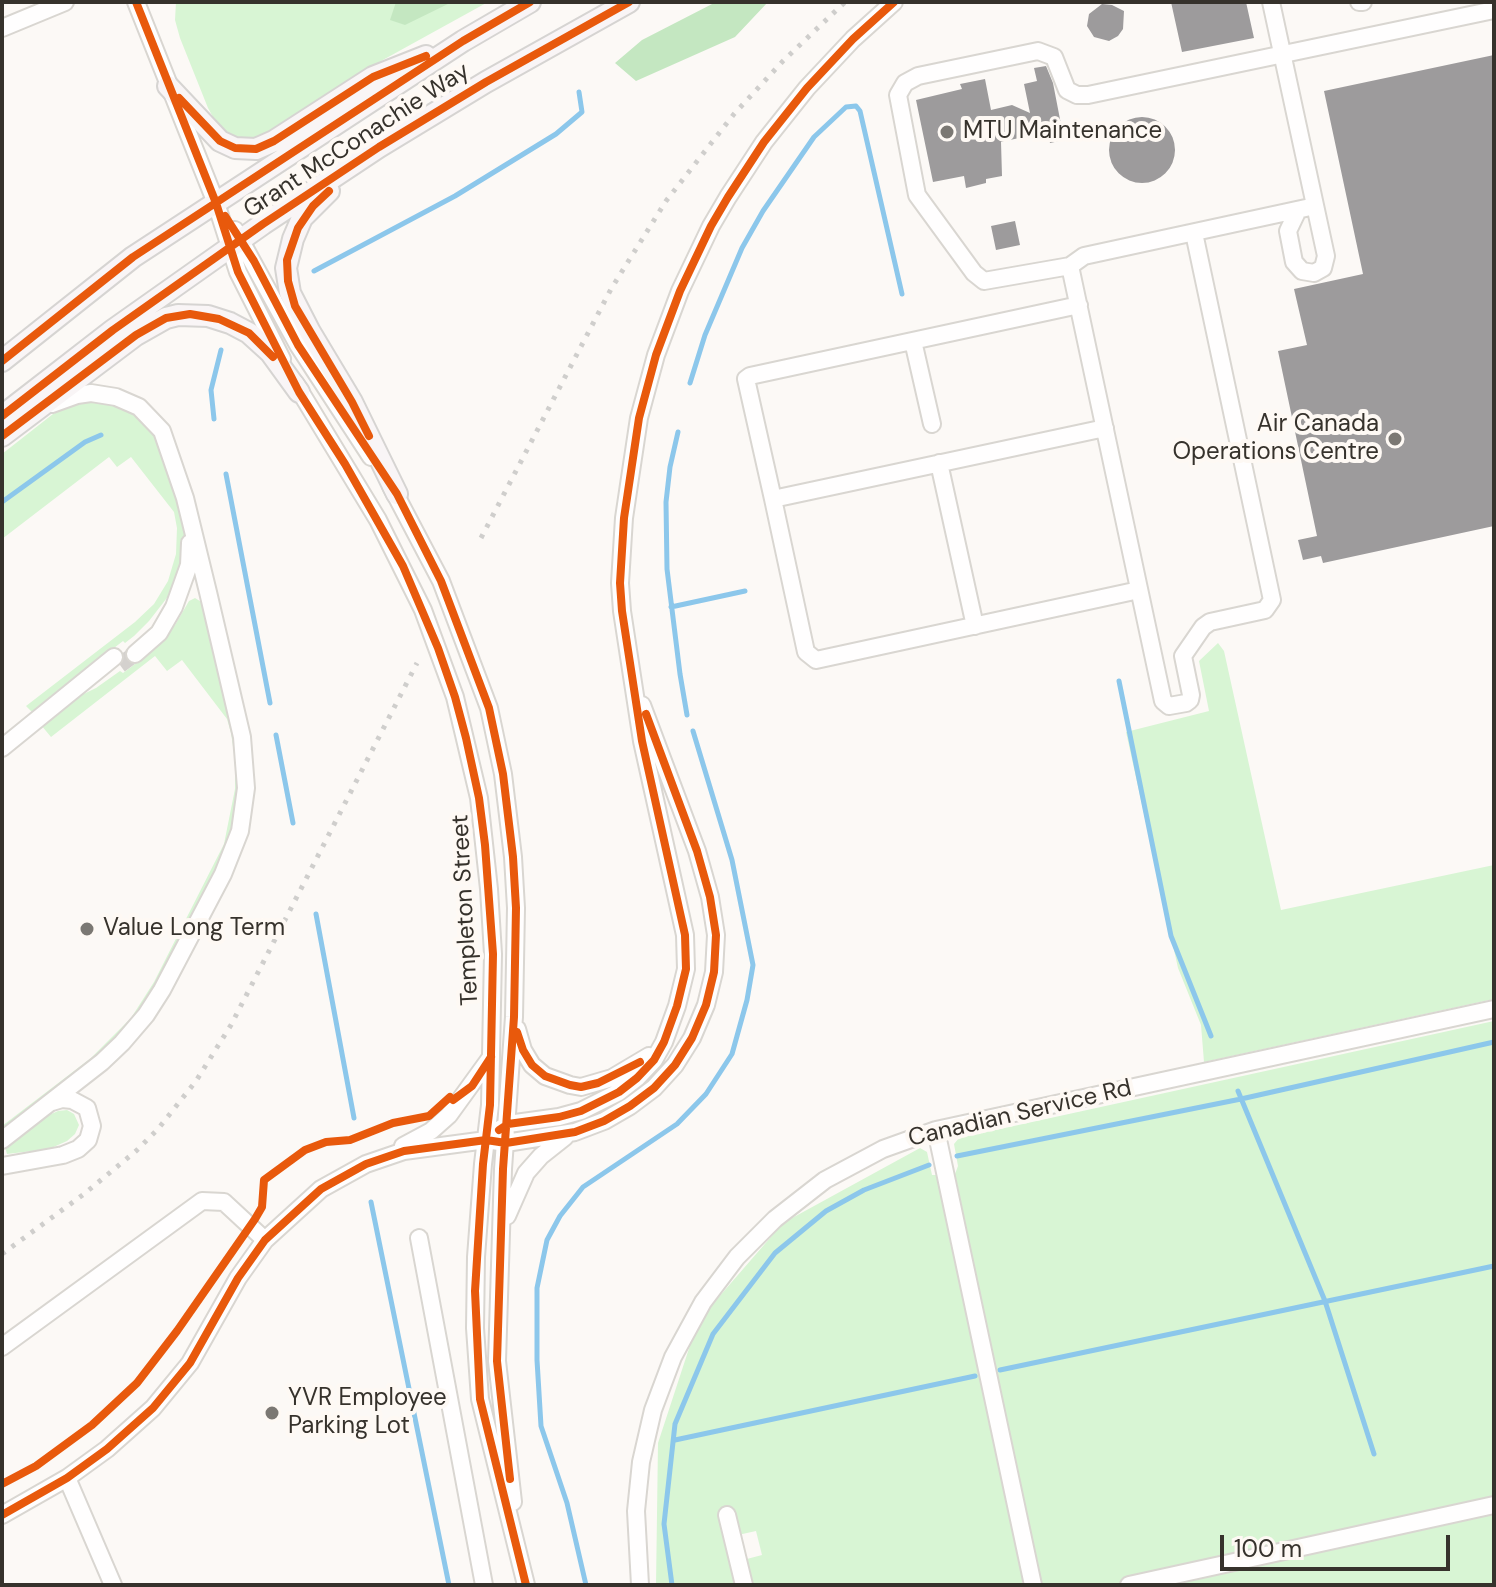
<!DOCTYPE html>
<style>
body{margin:0}
#map{position:relative;width:1496px;height:1587px;overflow:hidden;background:#fcf9f6;font-family:"DM Sans",sans-serif}
canvas{display:block}
.frame{position:absolute;inset:0;border:4px solid #36322c;pointer-events:none}
.scale{position:absolute;left:1220px;top:1535px;width:230px;height:36px;box-sizing:border-box;border:4px solid #36322c;border-top:0;padding-left:10px;font-size:24px;line-height:28px;white-space:nowrap;color:#36322c;-webkit-text-stroke:6px #fef9f4;paint-order:stroke}
</style>
<div id="map">
<canvas width="1496" height="1587"></canvas>
<div class="frame"></div>
<div class="scale">100 m</div>
</div>
<script>
const g = document.querySelector('canvas').getContext('2d');
g.lineJoin = 'round';
function fillPath(path, color) { g.fillStyle = color; g.fill(path, 'evenodd'); }
const toPath = rows => new Path2D(rows.map(r => 'M' + r).join(''));
function stroke(path, color, width, dash) { g.strokeStyle = color; g.lineWidth = width; g.lineCap = dash ? 'butt' : 'round'; g.setLineDash(dash || []); g.stroke(path); }
function write(font, color, halo, rows, align = 'center') {
  g.font = font + ' "DM Sans",sans-serif'; g.lineWidth = 8; g.setLineDash([]); g.textBaseline = 'middle'; g.strokeStyle = halo; g.fillStyle = color; for (const [text, x, y, turn = 0] of rows) {
    g.save(); g.translate(x, y); g.rotate((+turn || 0) * Math.PI / 180); g.textAlign = isNaN(turn) ? turn : align; if (halo) g.strokeText(text, 0, 0); g.fillText(text, 0, 0); g.restore();
  }
}
fillPath(toPath([
 [176,2,488,2,381,61,265,135,248,139,232,137,219,128,208,108,180,38,175,20],
 [88,401,103,402,130,411,154,434,177,494,185,530,181,564,170,594,149,621,134,636,125,643,123,641,32,712,26,706,135,622,154,604,168,581,176,554,177,528,174,512,131,457,117,467,109,457,2,539,2,454,53,414,72,405],
 [195,598,203,603,241,760,235,833,159,985,126,1032,2,1134,2,1126,91,1058,131,1018,154,982,224,844,235,789,235,760,231,733,227,719,182,660,167,671,155,656,51,737,41,725,67,702,96,688,120,671,123,673,143,658,175,625,189,601],
 [1218,643,1224,651,1281,910,1494,865,1494,999,1204,1062,1201,1025,1178,968,1126,732,1209,711,1199,661],
 [1494,1021,1494,1501,1111,1585,1042,1585,955,1174,958,1166,954,1144,959,1138],
 [67,1110,74,1114,79,1125,75,1134,67,1141,49,1149,7,1154,5,1147,40,1119,58,1111],
 [920,1148,927,1152,932,1175,936,1175,1023,1563,1022,1585,748,1585,743,1560,762,1555,756,1531,738,1535,731,1506,721,1509,738,1585,656,1585,658,1443,698,1321,783,1223],
 [1494,1511,1494,1585,1149,1585]
]), '#d8f5d4');
fillPath(toPath([
 [396,2,452,2,405,25,390,20],
 [716,2,768,2,735,37,636,81,615,63,642,40]
]), '#c4e7c1');
stroke(toPath([
 [314,271,455,196,556,134,582,112,579,92],
 [690,383,705,335,742,248,763,211,814,137,846,107,856,106,860,111,902,294],
 [214,419,211,390,221,350],
 [678,432,670,467,666,502,667,569,680,674,687,715],
 [226,474,270,703],
 [2,502,85,442,101,435],
 [671,607,745,591],
 [1119,681,1171,936,1211,1036],
 [276,735,293,823],
 [316,914,354,1118],
 [1238,1091,1325,1301,1374,1454],
 [957,1156,1241,1099,1494,1042],
 [371,1202,449,1585],
 [1000,1370,1494,1266],
 [675,1440,975,1376],
 [586,1585,567,1503,541,1426,537,1360,537,1288,547,1240,560,1216,583,1187,677,1124,706,1094,732,1054,747,1000,753,965,732,860,693,731],
 [672,1585,664,1524,675,1424,713,1334,775,1253,826,1211,864,1190,929,1165]
]), '#8cc7eb', 5);
fillPath(toPath([
 [1171,2,1246,2,1254,38,1182,52],
 [1102,4,1112,5,1124,11,1123,29,1118,36,1109,41,1094,37,1087,26,1089,14],
 [1494,55,1494,526,1323,563,1321,556,1303,560,1298,540,1317,536,1278,351,1307,345,1294,289,1363,274,1324,91],
 [1046,66,1053,83,1064,140,1050,143,1046,123,1028,127,1019,138,1001,142,1002,176,986,179,986,183,966,188,964,176,933,182,916,100,962,89,960,84,985,79,991,110,1012,105,1030,113,1024,84,1037,81,1034,68],
 '1109 150a33 33 0 1 1 66 0a33 33 0 1 1-66 0Z',
 [1015,221,1020,245,996,250,991,226]
]), '#9d9b9c');
stroke(toPath([
 [120,665,135,654]
]), '#d4d1ce', 16, [16, 8]);
const minor = toPath([
 [136,2,216,203,238,272,282,359],
 [1271,2,1326,256,1323,268,1314,273,1302,271,1294,262,1288,231,1298,210],
 [1359,2,1363,2],
 [2,28,65,2],
 [1315,206,1084,256,1070,266,984,281,974,273,917,195,898,95,905,83,918,76,1038,51,1054,57,1067,90,1077,95,1088,95,1494,10],
 [235,230,298,345,371,457],
 [1070,266,1163,701,1169,706,1186,703,1190,700,1191,695,1183,656,1203,627,1210,622,1265,610,1272,600,1194,233],
 [913,341,932,424],
 [295,383,378,520,423,610,455,697,479,798,489,889,493,954,490,1105,483,1164,476,1257,475,1328,480,1399,526,1585],
 [1105,428,773,499,806,652,816,660,1139,590],
 [939,463,975,626],
 [391,486,441,581,489,708,503,774,513,857,516,908,514,1017,503,1169,497,1361,513,1502],
 [773,499,746,379,750,376,1079,305],
 [135,654,159,633,174,607,189,565,190,543],
 [2,748,114,657],
 [517,1029,523,1050,532,1065,545,1076,570,1085,581,1087,612,1078,649,1056],
 [500,1129,508,1124,559,1117,581,1111,619,1092,637,1078,654,1060,664,1042,677,1006,686,969,685,935,642,741,622,611,620,583,624,518,639,418,656,355,680,291,711,226,728,197,764,142,807,88,853,39,894,2],
 [936,1130,1033,1585],
 [2,1140,102,1062,122,1043,146,1015,162,990,223,874,240,831,246,788,242,737,208,592,185,498,162,431,139,407,116,397,91,393,77,395,52,404],
 [403,1146,431,1131,449,1115,491,1057],
 [2,1166,63,1155,78,1149,88,1140,92,1126,87,1108,72,1100,62,1099,52,1102],
 [507,1216,526,1173,541,1156,565,1137],
 [419,1238,484,1585],
 [2,1347,202,1201,224,1202,265,1240],
 [67,1478,113,1585],
 [2,1515,67,1478,107,1449,153,1408,190,1363,238,1278,265,1240,321,1189,366,1164,404,1151,486,1140,506,1143,575,1132,604,1121,630,1106,654,1088,675,1065,692,1038,706,1005,714,972,716,935,710,897,697,851,642,705],
 [727,1515,744,1585],
 [640,1585,636,1511,641,1462,653,1410,673,1357,703,1302,737,1257,775,1219,825,1180,883,1149,936,1130,1494,1009],
 [1129,1585,1494,1505]
]);
const major = toPath([
 [168,86,220,141,235,148,256,149,274,141,373,77,426,56],
 [329,191,302,218,293,239,286,268,290,293,310,332,352,402,397,494],
 [2,361,133,257,463,41,530,2],
 [2,416,113,330,263,224,379,147,486,82,629,2],
 [2,436,136,335,166,318,178,315,208,316,230,323,249,333,270,352,299,392]
]);
stroke(minor, '#d9d6d1', 20);
stroke(major, '#d6d4d2', 24);
stroke(minor, '#fffefe', 16);
stroke(major, '#f9f5f6', 20);
stroke(toPath([
 [481,538,611,289,666,201,734,114,783,61,845,2],
 [2,1254,84,1194,136,1151,158,1129,196,1081,231,1025,417,663]
]), '#cfcecc', 5, [4, 8]);
stroke(toPath([
 [136,2,216,203,238,272,299,392,345,464,403,566,438,648,455,697,466,738,479,798,485,845,493,954,490,1105,483,1164,475,1291,480,1399,526,1585],
 [179,98,220,141,235,148,256,149,274,141,373,77,426,56],
 [329,191,313,206,298,228,287,260,288,281,295,306,352,402,369,436],
 [225,216,254,261,298,345,397,494,441,581,489,708,503,774,513,857,516,908,514,1017,503,1169,497,1361,510,1479],
 [2,361,133,257,463,41,530,2],
 [2,416,113,330,263,224,379,147,486,82,629,2],
 [2,436,136,335,166,318,190,314,219,319,249,333,273,357],
 [517,1032,523,1050,532,1065,545,1076,570,1085,581,1087,598,1083,640,1062],
 [499,1130,508,1124,559,1117,581,1111,619,1092,637,1078,654,1060,664,1042,677,1006,686,969,685,935,642,741,622,611,620,583,624,518,639,418,656,355,680,291,711,226,728,197,764,142,807,88,853,39,894,2],
 [2,1484,36,1466,92,1425,137,1383,177,1331,255,1219,262,1207,264,1180,305,1150,326,1142,350,1140,393,1123,429,1116,450,1097,453,1100,472,1086,491,1057],
 [2,1515,67,1478,107,1449,153,1408,190,1363,238,1278,265,1240,321,1189,366,1164,404,1151,486,1140,506,1143,575,1132,604,1121,630,1106,654,1088,675,1065,692,1038,706,1005,714,972,716,935,710,897,697,851,646,714]
]), '#e8590c', 8);
for (const [x, y, r, color] of [
 [947,132,8,"#7b7873"],
 [1395,439,8,"#7b7873"],
 [87,929,8,"#7b7873"],
 [272,1413,8,"#7b7873"]
]) { const dot = new Path2D(); dot.arc(x, y, r, 0, 2 * Math.PI); g.fillStyle = color; g.fill(dot); stroke(dot, '#fef9f4', 3); }
write('24px', '#36322c', '#fef9f4', [
 ["MTU Maintenance",963,132],
 ["Air Canada",1379,425,"right"],
 ["Operations Centre",1379,453,"right"],
 ["Value Long Term",103,929],
 ["YVR Employee",288,1399],
 ["Parking Lot",288,1427]
], 'left');
write('24px', '#36322c', '#fef9f4', [
 ["Grant McConachie Way",357,141,-33],
 ["Templeton Street",466,910,-93],
 ["Canadian Service Rd",1020,1114,-13]
]);
</script>
